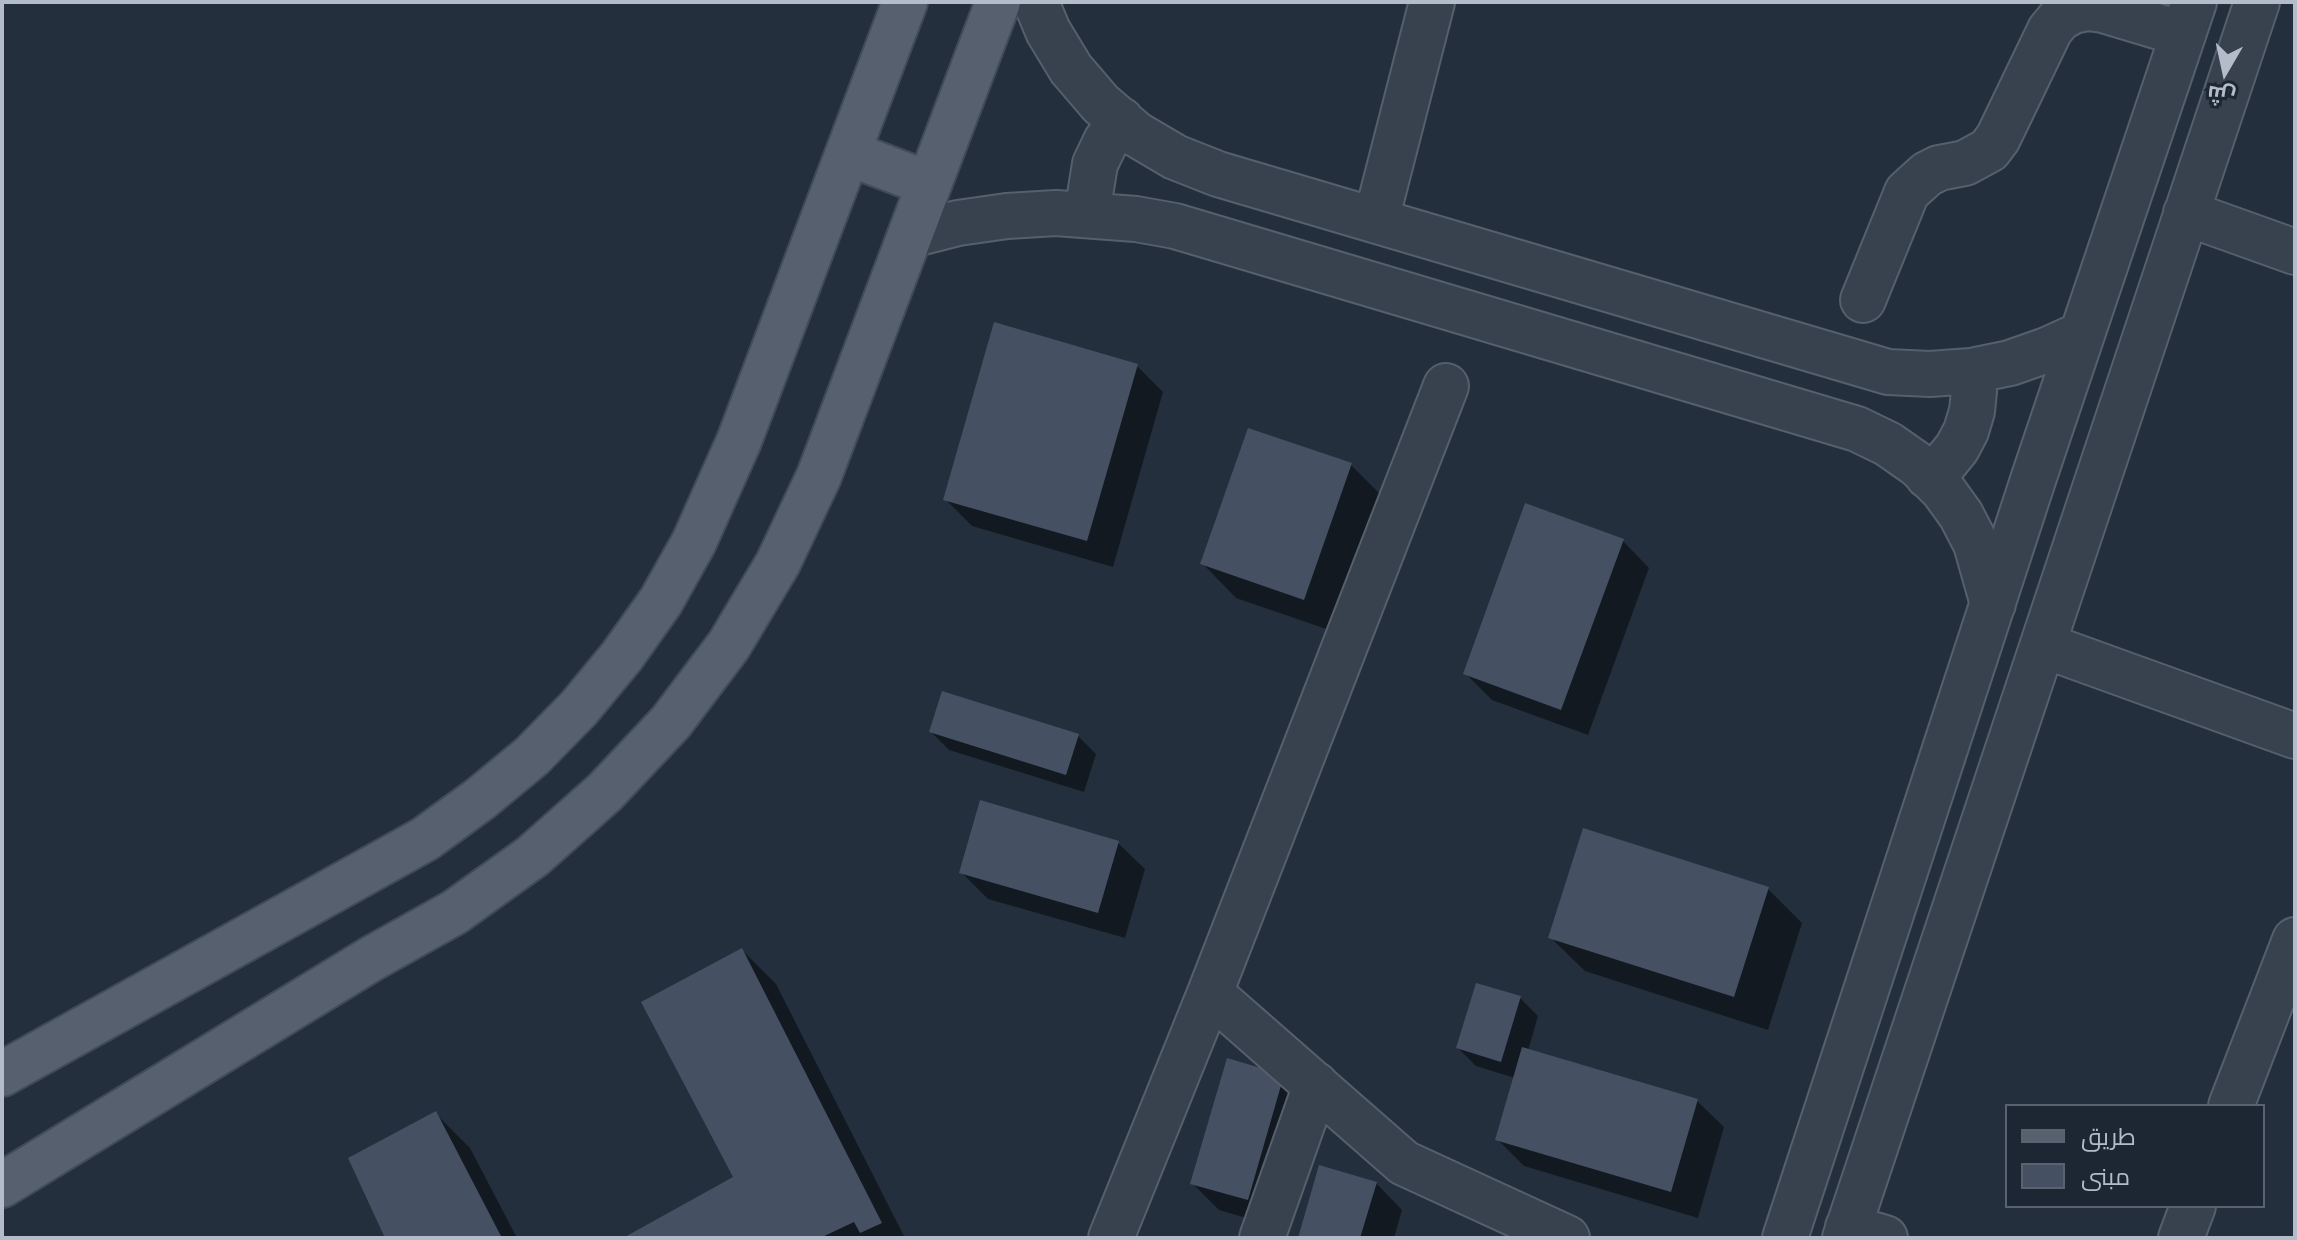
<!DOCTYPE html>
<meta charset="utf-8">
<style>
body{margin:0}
#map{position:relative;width:2297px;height:1240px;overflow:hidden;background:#242f3e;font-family:Commissioner,Cairo,sans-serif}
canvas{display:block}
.frame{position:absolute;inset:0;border:4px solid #b4bcc9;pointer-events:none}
.legend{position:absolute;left:2005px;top:1104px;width:260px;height:104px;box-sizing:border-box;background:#1d2633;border:2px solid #59626f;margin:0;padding:10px 14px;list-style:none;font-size:24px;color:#b4bcc9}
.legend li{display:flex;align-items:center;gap:16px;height:40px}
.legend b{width:40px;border:2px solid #59626f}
.north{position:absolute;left:2185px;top:32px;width:80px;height:80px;-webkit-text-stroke:6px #1d2633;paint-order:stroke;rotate:189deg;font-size:22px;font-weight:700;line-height:32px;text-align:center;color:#b4bcc9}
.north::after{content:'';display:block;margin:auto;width:28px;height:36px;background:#b4bcc9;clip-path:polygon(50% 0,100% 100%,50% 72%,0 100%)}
</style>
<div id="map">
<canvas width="2297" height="1240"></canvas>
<div class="frame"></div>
<ul class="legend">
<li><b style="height:10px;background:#56606e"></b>طريق</li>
<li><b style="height:22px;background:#455162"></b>مبنى</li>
</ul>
<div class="north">ش</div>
</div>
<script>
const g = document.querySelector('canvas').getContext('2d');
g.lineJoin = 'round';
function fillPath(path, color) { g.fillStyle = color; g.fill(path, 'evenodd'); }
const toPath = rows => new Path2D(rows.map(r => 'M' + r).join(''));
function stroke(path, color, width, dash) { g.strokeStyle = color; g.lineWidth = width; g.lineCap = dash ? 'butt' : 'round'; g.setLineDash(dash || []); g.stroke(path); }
fillPath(toPath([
 [1137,366,1163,392,1113,567,972,526,945,499],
 [1351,465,1385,499,1338,633,1236,598,1202,563],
 [1623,541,1649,568,1588,735,1492,700,1465,673],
 [931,732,1078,736,1096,754,1084,792,949,750],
 [1118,843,1145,869,1125,938,988,899,961,872],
 [1768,889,1802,923,1768,1030,1585,971,1550,937],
 [742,950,776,984,905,1238,627,1238,736,1178],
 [1520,998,1538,1016,1528,1051,1697,1101,1724,1127,1698,1218,1524,1166,1497,1139,1515,1078,1476,1066,1458,1048],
 [1283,1076,1310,1103,1274,1226,1219,1210,1192,1183],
 [436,1114,470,1148,517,1238,388,1238],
 [1376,1183,1402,1210,1394,1238,1300,1238]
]), '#0007');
fillPath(toPath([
 [994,322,1138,364,1087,541,943,500],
 [1248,428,1352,463,1304,600,1200,564],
 [1525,503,1624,539,1561,710,1463,674],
 [942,691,1079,734,1066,775,929,732],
 [980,800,1119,841,1098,913,959,873],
 [1583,828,1769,887,1734,997,1548,938],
 [742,948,882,1223,860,1233,854,1222,820,1238,623,1238,733,1177,641,1002],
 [1476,983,1521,996,1501,1062,1456,1048],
 [1522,1047,1698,1099,1671,1192,1495,1140],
 [1227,1058,1284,1075,1248,1200,1190,1184],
 [436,1111,502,1238,385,1238,348,1158],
 [1319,1165,1377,1182,1360,1238,1298,1238]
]), '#455162');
const minor = toPath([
 [1036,2,1048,31,1071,69,1101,104,1136,134,1175,157,1218,174,1888,372,1930,374,1971,371,2010,363,2047,350,2082,334],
 [2186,213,2295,252],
 [1087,214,1095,164,1106,141,1121,120],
 [1376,220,1432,2],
 [911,235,958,223,1007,216,1056,213,1136,219,1175,226,1857,429,1888,444,1918,465,1943,490,1961,515,1976,544,1993,604],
 [1863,300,1907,192,1927,174,1939,168,1965,163,1989,150,1998,138,2050,30,2060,18,2073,11,2088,8,2103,10,2183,34],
 [1928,476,1944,464,1957,448,1966,431,1972,411,1974,391,1971,371],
 [2043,645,2295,736],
 [1210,993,1404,1163,1567,1238],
 [2231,1106,2295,940],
 [1848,1227,1885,1238],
 [1111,1238,1210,993,1446,386],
 [1262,1238,1316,1085],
 [1785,1238,2033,480,2194,2],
 [1845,1238,2257,2],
 [2181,1238,2193,1206]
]);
const major = toPath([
 [848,153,929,184],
 [2,1074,425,839,480,799,532,756,579,708,622,656,661,601,694,542,739,441,905,2],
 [2,1185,371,959,455,912,533,856,605,792,671,722,729,645,778,563,819,476,998,2]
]);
stroke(minor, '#565f6c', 48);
stroke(major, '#414a57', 48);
stroke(minor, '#38414e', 44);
stroke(major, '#56606e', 44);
</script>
